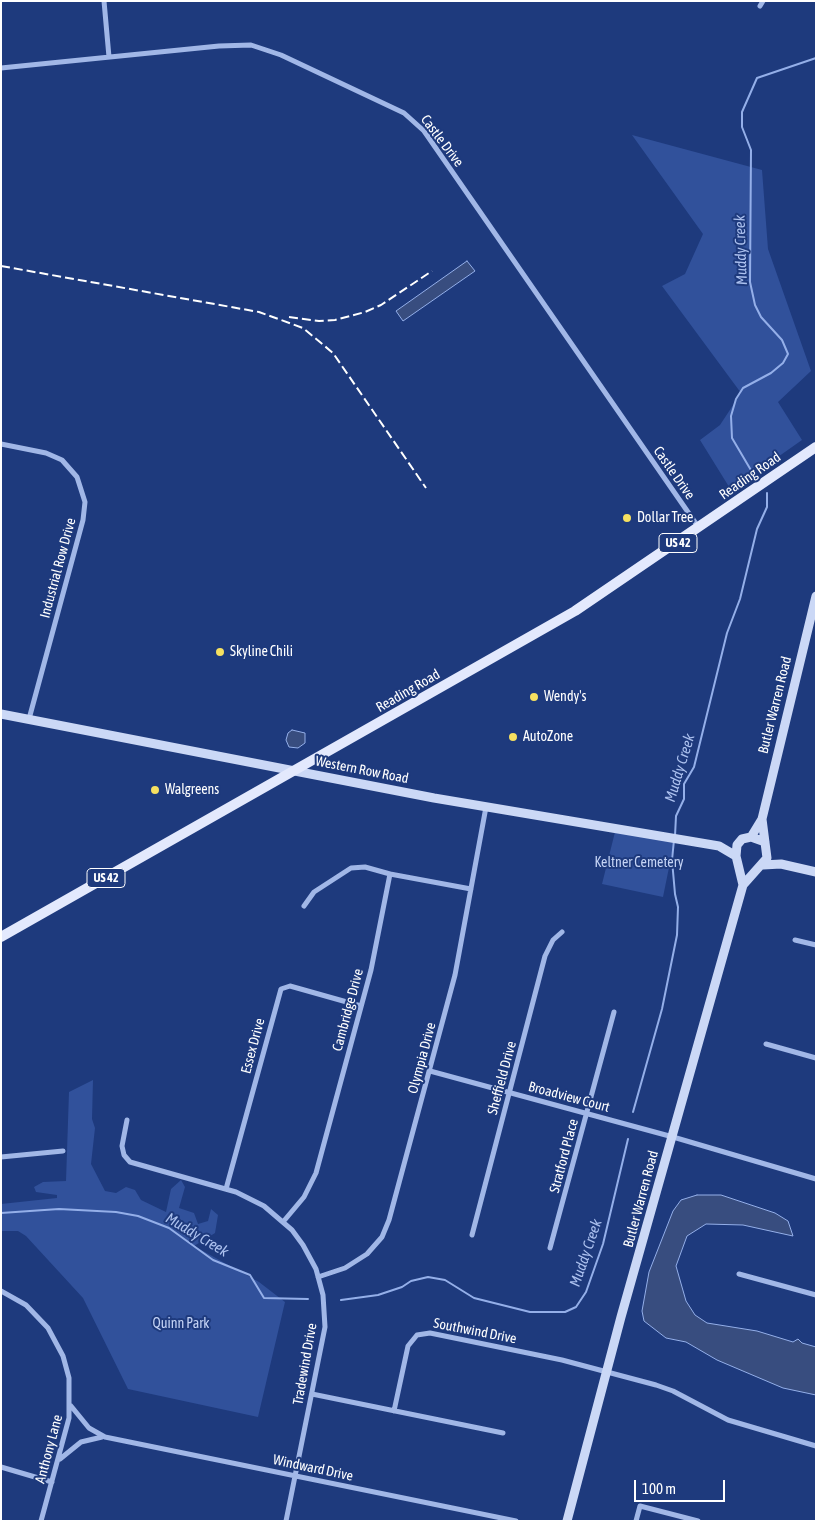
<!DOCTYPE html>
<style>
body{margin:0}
#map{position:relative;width:817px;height:1522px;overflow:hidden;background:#1e3a7d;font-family:"Asap Condensed",sans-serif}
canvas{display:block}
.frame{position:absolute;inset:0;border:2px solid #fff;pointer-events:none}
.scale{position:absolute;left:634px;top:1480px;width:91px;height:22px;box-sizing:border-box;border:2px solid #fff;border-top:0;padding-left:6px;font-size:15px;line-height:18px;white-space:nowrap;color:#fff;-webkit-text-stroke:4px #1e3a7d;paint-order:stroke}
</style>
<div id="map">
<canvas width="817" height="1522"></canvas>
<div class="frame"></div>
<div class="scale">100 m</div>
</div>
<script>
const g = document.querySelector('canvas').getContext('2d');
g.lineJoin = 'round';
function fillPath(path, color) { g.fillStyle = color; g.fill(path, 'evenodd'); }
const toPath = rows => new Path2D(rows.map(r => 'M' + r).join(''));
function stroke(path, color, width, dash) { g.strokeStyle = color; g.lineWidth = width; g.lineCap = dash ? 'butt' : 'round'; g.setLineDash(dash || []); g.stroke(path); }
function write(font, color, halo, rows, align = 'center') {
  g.font = font + ' "Asap Condensed",sans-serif'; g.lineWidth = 4; g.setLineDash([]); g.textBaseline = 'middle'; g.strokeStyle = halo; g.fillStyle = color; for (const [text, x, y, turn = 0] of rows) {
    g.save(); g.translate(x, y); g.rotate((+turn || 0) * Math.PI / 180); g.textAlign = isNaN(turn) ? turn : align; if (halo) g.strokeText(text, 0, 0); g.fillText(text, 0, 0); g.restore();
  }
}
fillPath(toPath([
 [632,135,762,170,768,249,811,371,778,402,802,440,731,490,700,440,720,425,741,393,662,286,685,274,703,234],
 [615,832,675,838,663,897,602,884],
 [93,1080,92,1119,95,1128,91,1164,105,1191,116,1193,126,1187,135,1190,141,1200,166,1212,171,1189,181,1180,185,1187,179,1208,194,1213,198,1224,208,1221,211,1209,218,1215,215,1233,194,1246,259,1282,285,1302,258,1417,128,1389,83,1298,26,1236,18,1231,1,1231,1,1204,57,1198,57,1195,36,1192,34,1187,43,1182,66,1181,69,1092]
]), '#31519b');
const water = toPath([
 [467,261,475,271,403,321,396,311,467,261],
 [292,730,305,733,305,743,298,748,289,747,286,740,288,733,292,730],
 [697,1195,721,1195,775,1213,788,1221,793,1236,743,1225,706,1224,687,1236,676,1266,686,1301,695,1315,707,1323,757,1331,793,1342,798,1339,802,1343,816,1347,816,1395,783,1388,717,1360,686,1342,666,1338,644,1321,642,1311,649,1272,673,1211,681,1200,697,1195]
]);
fillPath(water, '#384d7f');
stroke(water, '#94afe9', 1);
stroke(toPath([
 [755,477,732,438,731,416,736,399,743,388,771,373,783,363,788,354,782,340,761,317,755,305,750,282,751,150,742,127,742,112,757,78,816,58],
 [675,836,676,816,684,799,684,784,694,767,727,633,740,599,757,529,767,507,767,493],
 [633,1112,662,1009,677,935,678,907,675,894,672,860,674,840],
 [1,1213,59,1209,116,1212,138,1216,169,1228,213,1260,250,1275,264,1298,308,1299],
 [341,1300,378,1295,402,1287,411,1281,428,1277,445,1280,474,1298,530,1312,565,1312,576,1307,586,1292,603,1244,628,1139]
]), '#94afe9', 2);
stroke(toPath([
 [104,1,109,57],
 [760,6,763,1],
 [1,68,219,46,251,45,281,55,404,113,424,131,699,528],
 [1,444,46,453,62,460,77,477,85,502,83,520,29,719],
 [304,906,314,892,351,868,365,867,390,874],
 [795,940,816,945],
 [766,1044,816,1058],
 [430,1071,673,1137,816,1179],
 [127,1120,122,1146,124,1155,130,1162,236,1192,264,1206,292,1230,303,1245,316,1269,323,1295,325,1327,286,1521],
 [1,1157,63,1151],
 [226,1189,281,989,290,986,361,1006],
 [283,1222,304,1197,316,1173,371,970,390,874,471,889],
 [472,1235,545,956,553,940,562,932],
 [550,1248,614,1012],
 [739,1274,816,1295],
 [318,1277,345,1268,367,1254,382,1237,389,1220,455,975,486,807],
 [1,1291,26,1305,48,1328,63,1356,69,1378,69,1418,41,1521],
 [312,1394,503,1433],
 [71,1406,89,1428,105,1437,516,1521],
 [394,1411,408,1346,417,1335,430,1333,562,1360,656,1385,673,1391,728,1420,816,1446],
 [60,1459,81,1442,102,1437],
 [1,1467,52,1482],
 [636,1521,640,1506,698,1521]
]), '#a1b7e7', 5);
stroke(toPath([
 [1,714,434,798,719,846,736,856],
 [751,837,762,819,816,596],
 [763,865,781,864,816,872],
 [743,885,736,856,737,845,742,839,751,837,765,842],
 [567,1521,621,1317,743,885,767,858,762,819]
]), '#cbd8f6', 9);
stroke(toPath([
 [1,937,575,611,816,447]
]), '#e3e9fd', 10);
stroke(toPath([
 [1,266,259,312,303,328,333,353,426,488],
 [289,317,319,321,335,320,365,312,381,305,432,271]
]), '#fff', 2, [9, 4]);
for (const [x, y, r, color] of [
 [627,518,5,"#f6e060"],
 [220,652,5,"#f6e060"],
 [534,697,5,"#f6e060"],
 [513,737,5,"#f6e060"],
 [155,790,5,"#f6e060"]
]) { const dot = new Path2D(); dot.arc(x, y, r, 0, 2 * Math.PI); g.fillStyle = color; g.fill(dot); stroke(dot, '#1e3a7d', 2); }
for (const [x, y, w] of [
 [678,543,38],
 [106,878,38]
]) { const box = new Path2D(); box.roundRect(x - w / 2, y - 9.5, w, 19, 4); g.fillStyle = '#1e3a7d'; g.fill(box); stroke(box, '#fff', 1); }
write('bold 12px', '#fff', null, [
 ["US 42",678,543],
 ["US 42",106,878]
]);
write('14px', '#fff', '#1e3a7d', [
 ["Castle Drive",442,141,53],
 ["Castle Drive",674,473,55],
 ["Reading Road",750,476,-35],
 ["Industrial Row Drive",58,568,-75],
 ["Reading Road",408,691,-30],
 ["Butler Warren Road",775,705,-76],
 ["Western Row Road",362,770,11],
 ["Cambridge Drive",348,1010,-75],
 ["Essex Drive",253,1046,-75],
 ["Olympia Drive",422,1058,-75],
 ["Sheffield Drive",502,1078,-75],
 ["Broadview Court",569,1097,15],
 ["Stratford Place",564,1156,-75],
 ["Butler Warren Road",641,1199,-75],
 ["Southwind Drive",475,1331,11],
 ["Tradewind Drive",305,1364,-80],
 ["Anthony Lane",49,1449,-75],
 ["Windward Drive",313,1468,12]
]);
write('14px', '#fff', '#1e3a7d', [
 ["Dollar Tree",637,518],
 ["Skyline Chili",230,652],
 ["Wendy's",544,697],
 ["AutoZone",523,737],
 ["Walgreens",165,790]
], 'left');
write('14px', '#c5d4f6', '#1e3a7d', [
 ["Keltner Cemetery",639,863],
 ["Quinn Park",181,1324]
]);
write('italic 15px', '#acc1ef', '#1e3a7d', [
 ["Muddy Creek",741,250,-92],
 ["Muddy Creek",680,768,-73],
 ["Muddy Creek",197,1235,31],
 ["Muddy Creek",586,1253,-71]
]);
</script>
